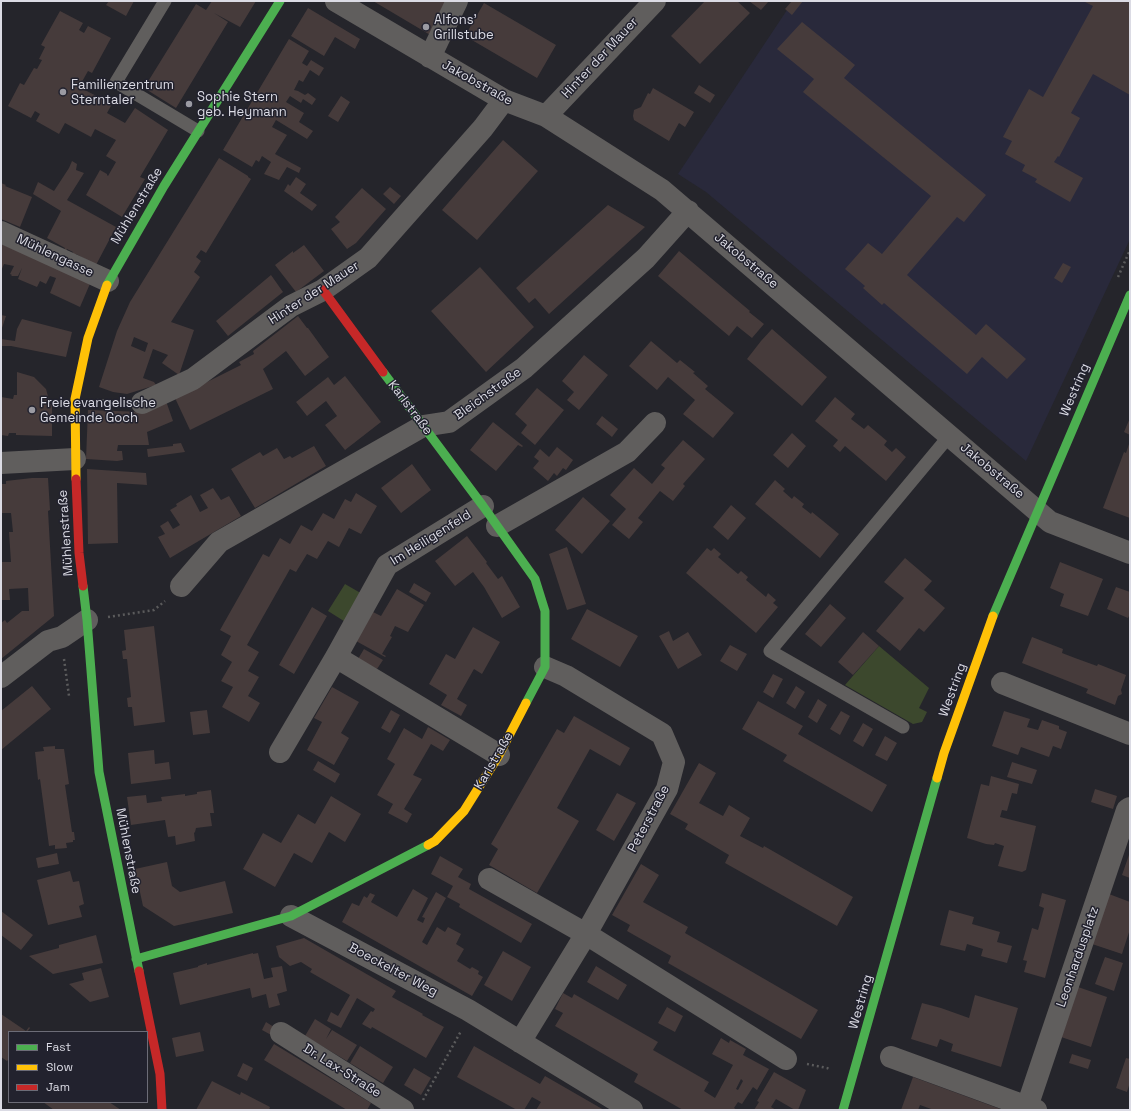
<!DOCTYPE html>
<meta charset="utf-8">
<style>
body{margin:0}
#map{position:relative;width:1131px;height:1111px;overflow:hidden;background:#25252b;font-family:"Space Grotesk",sans-serif}
canvas{display:block}
.frame{position:absolute;inset:0;border:2px solid #dbdbe4;pointer-events:none}
.legend{position:absolute;left:8px;top:1031px;width:140px;height:72px;box-sizing:border-box;background:#22222e;border:1px solid #6c6c77;margin:0;padding:5px 7px;list-style:none;font-size:12px;color:#dbdbe4}
.legend li{display:flex;align-items:center;gap:8px;height:20px}
.legend b{width:20px;border:1px solid #6c6c77}
</style>
<div id="map">
<canvas width="1131" height="1111"></canvas>
<div class="frame"></div>
<ul class="legend">
<li><b style="height:5px;background:#4caf50"></b>Fast</li>
<li><b style="height:5px;background:#ffc107"></b>Slow</li>
<li><b style="height:5px;background:#c62828"></b>Jam</li>
</ul>
</div>
<script>
const g = document.querySelector('canvas').getContext('2d');
g.lineJoin = 'round';
function fillPath(path, color) { g.fillStyle = color; g.fill(path, 'evenodd'); }
const toPath = rows => new Path2D(rows.map(r => 'M' + r).join(''));
function stroke(path, color, width, dash) { g.strokeStyle = color; g.lineWidth = width; g.lineCap = dash ? 'butt' : 'round'; g.setLineDash(dash || []); g.stroke(path); }
function write(font, color, halo, rows, align = 'center') {
  g.font = font + ' "Space Grotesk",sans-serif'; g.lineWidth = 3; g.setLineDash([]); g.textBaseline = 'middle'; g.strokeStyle = halo; g.fillStyle = color; for (const [text, x, y, turn = 0] of rows) {
    g.save(); g.translate(x, y); g.rotate((+turn || 0) * Math.PI / 180); g.textAlign = isNaN(turn) ? turn : align; if (halo) g.strokeText(text, 0, 0); g.fillText(text, 0, 0); g.restore();
  }
}
fillPath(toPath([
 [793,1,1130,1,1130,239,1026,461,706,192,678,174]
]), '#29293b');
fillPath(toPath([
 [345,584,364,595,347,623,328,611],
 [879,646,929,688,919,708,927,712,922,722,913,724,845,685]
]), '#3c482d');
fillPath(toPath([
 [109,1,134,1,126,16,106,5],
 [212,1,256,1,240,27,214,13,228,22,176,108,144,88,196,4,206,10],
 [373,1,419,1,421,2,422,1,447,1,432,36],
 [705,1,737,1,750,13,700,64,671,36],
 [749,1,769,1,761,10],
 [792,1,803,1,792,15,785,9],
 [1083,1,1130,1,1130,95,1093,74,1071,113,1080,118,1059,157,1058,156,1054,162,1083,178,1070,202,1035,182,1037,179,1022,171,1025,165,1005,154,1012,141,1003,137,1029,89,1043,97,1093,6],
 [484,3,556,45,537,78,465,36],
 [308,8,360,39,355,49,335,37,324,56,291,36],
 [60,11,83,23,79,30,84,33,88,26,111,38,92,73,88,71,79,87,112,104,107,113,125,123,135,108,168,130,140,177,145,179,122,217,86,195,100,170,107,174,107,175,108,176,116,162,106,156,116,140,95,129,91,137,65,123,59,134,36,121,40,114,35,111,31,118,8,106,20,83,24,85,34,68,37,69,42,60,39,59,45,47,41,45],
 [802,22,855,65,844,78,986,195,964,222,957,217,907,275,976,335,986,324,1026,359,1007,379,982,357,967,374,884,303,882,305,863,288,865,286,845,269,868,243,882,254,931,196,803,92,814,79,777,49],
 [289,39,309,51,302,63,307,66,311,60,324,68,319,76,310,70,303,82,299,80,294,90,298,91,305,95,308,93,316,99,312,105,303,99,301,103,290,96,286,102,304,113,299,122,313,131,307,139,276,120,272,127,287,135,275,154,301,168,299,173,287,167,279,180,264,174,271,162,262,156,259,162,256,160,252,167,223,150],
 [699,85,715,95,710,103,694,93],
 [653,88,694,112,685,127,679,123,669,141,634,120,633,116,634,110,641,107,648,93,650,94],
 [341,96,350,102,338,122,328,116],
 [503,140,538,171,477,240,442,210],
 [219,158,248,176,248,177,251,179,206,253,201,250,196,257,201,261,194,272,200,277,171,322,194,330,179,375,162,363,168,355,153,349,143,378,154,382,156,385,127,394,113,392,99,387,117,331,130,302],
 [134,337,148,343,145,352,131,346],
 [72,161,77,164,76,170,84,173,67,200,116,227,96,265,76,254,74,257,71,255,73,252,67,249,66,251,64,250,65,248,47,238,61,211,33,194,38,182,54,191,69,168],
 [296,177,306,184,300,193,317,205,312,211,284,191,288,184,290,186],
 [1,183,6,185,5,186,32,197,20,227,1,219],
 [390,187,401,196,394,204,383,194],
 [362,188,386,209,356,243,347,249,331,229,340,222,335,217],
 [608,205,645,227,549,314,535,298,529,303,516,288],
 [1,244,92,279,80,307,50,293,56,278,50,276,46,284,40,281,37,287,18,279,22,268,18,276,11,276,12,275,10,274,14,266,4,264,1,271],
 [304,245,324,271,296,292,275,265,293,251,293,253],
 [679,251,750,311,749,312,764,324,752,338,737,326,729,336,658,276],
 [1063,263,1071,267,1062,283,1054,278],
 [480,267,534,327,486,372,431,311],
 [271,275,283,292,228,336,216,321],
 [1,315,6,316,1,331],
 [298,316,307,328,308,328,329,357,305,376,286,351,263,369,273,389,190,430,175,398,241,365,239,362,254,354,253,351],
 [22,319,72,332,66,357,11,346,1,346,1,339,15,341,17,329],
 [772,329,827,377,802,406,747,359,761,341],
 [651,341,677,363,680,360,695,372,693,373,708,386,705,389,734,413,713,438,683,414,695,400,668,377,657,390,629,366],
 [584,355,608,375,579,410,567,400,574,392,562,381],
 [17,372,34,377,46,389,50,404,52,404,52,436,16,435,16,433,9,433,8,436,1,435,1,397,13,399,14,395,17,395],
 [345,376,381,422,345,450,325,425,337,416,326,401,307,416,296,402,328,377,334,385],
 [537,388,564,410,535,445,521,433,527,425,515,414],
 [835,397,855,414,851,419,864,429,868,425,887,441,884,445,892,452,896,448,906,457,886,481,845,446,840,452,833,446,838,440,815,421],
 [166,401,173,421,147,432,149,445,118,445,117,451,122,451,123,460,117,461,86,459,88,410,144,412],
 [602,416,618,429,612,437,596,424],
 [1130,418,1130,435,1124,432],
 [493,422,523,446,522,447,518,445,496,471,470,450],
 [792,433,806,446,788,468,773,455],
 [683,440,705,459,683,484,685,486,673,501,660,491,638,518,643,522,629,539,612,525,626,509,610,495,634,468,652,484,665,468,661,465],
 [1130,441,1130,518,1103,508,1124,452,1126,453],
 [181,443,185,452,148,457,147,449,173,446,173,444],
 [314,446,326,466,255,508,231,469,260,452,263,456,277,448,284,459,290,456,292,458],
 [557,447,573,460,566,470,563,468,557,476,554,473,548,481,533,468,539,461,534,457,540,449,549,457],
 [412,464,431,490,401,513,381,488],
 [87,469,146,473,147,485,117,483,118,543,88,544],
 [32,478,48,478,50,510,48,511,54,616,1,659,1,623,5,620,7,623,22,611,29,611,28,588,9,589,10,600,1,600,1,562,11,562,9,532,13,532,11,513,1,513,1,484,6,484,6,481],
 [775,480,785,489,783,491,792,499,794,496,804,504,802,507,806,510,811,514,812,512,839,534,820,558,755,504],
 [213,488,221,500,229,496,241,516,170,558,158,537,165,534,160,526,168,521,173,529,180,525,170,510,177,506,176,504,191,495,200,512,208,508,200,495],
 [356,493,377,506,361,534,349,528,339,547,328,541,317,559,307,554,296,572,290,569,247,645,259,652,248,671,259,677,248,696,260,703,249,722,222,707,233,687,221,681,232,662,221,655,231,636,220,630,263,554,269,557,280,538,290,544,301,525,312,531,323,513,334,519,345,499,351,502],
 [583,497,610,521,582,554,555,530],
 [731,505,746,518,728,540,713,527],
 [467,536,487,562,486,563,498,579,502,576,520,607,502,618,484,587,473,572,455,586,435,561],
 [567,547,586,604,567,610,549,554],
 [707,548,711,551,714,548,721,554,718,557,738,574,741,571,748,577,746,580,766,597,768,593,776,600,773,603,778,607,756,633,686,573],
 [905,558,932,581,924,590,945,608,924,632,919,628,900,651,876,631,904,598,884,582],
 [1060,562,1103,579,1088,616,1060,606,1064,594,1050,588],
 [414,583,431,593,426,602,409,592],
 [1116,587,1130,592,1130,614,1128,618,1107,609],
 [397,589,424,605,408,632,395,626,390,636,392,637,382,654,386,656,385,657,356,641,373,612,381,616],
 [830,604,846,618,821,647,805,634],
 [312,607,327,616,294,674,279,665],
 [587,609,638,636,620,667,571,639],
 [154,626,165,722,134,726,132,707,128,707,127,698,131,697,127,659,123,659,122,651,126,650,124,630],
 [473,627,500,642,482,674,474,669,457,699,467,705,461,716,441,705,447,695,429,684,446,654,455,659],
 [669,631,673,641,688,632,702,655,678,669,659,636],
 [863,632,879,646,853,675,838,662],
 [1032,637,1063,649,1062,653,1075,658,1097,666,1098,664,1126,675,1121,690,1122,694,1118,696,1115,705,1086,693,1088,689,1022,663],
 [730,645,747,654,737,671,720,661],
 [364,649,383,660,377,669,358,659],
 [773,674,783,679,773,698,763,692],
 [32,686,51,709,1,750,1,711],
 [796,686,805,692,795,709,786,703],
 [332,687,359,702,341,733,349,738,334,765,307,750,322,722,314,718],
 [818,699,827,705,817,723,808,717],
 [758,701,803,726,798,734,887,785,872,812,783,761,787,755,742,729],
 [207,710,210,733,193,735,190,712],
 [391,710,400,715,390,733,381,728],
 [841,711,850,716,840,735,830,729],
 [1004,711,1030,719,1027,727,1038,730,1042,720,1059,726,1059,729,1067,732,1061,749,1053,746,1049,757,1021,747,1018,755,992,746],
 [574,716,630,748,620,766,590,749,557,808,579,821,537,893,489,865,498,849,491,844,557,729,564,733],
 [863,723,873,729,863,747,853,741],
 [428,727,450,740,443,751,431,744,413,775,422,779,404,809,412,814,407,823,388,813,393,804,377,795,395,764,387,759,404,728,422,739],
 [885,736,897,743,887,761,875,755],
 [55,746,55,749,64,749,69,784,65,785,72,832,74,832,75,840,73,840,73,842,66,843,67,848,55,849,55,845,49,846,40,779,38,780,35,752,44,751,43,747],
 [154,750,155,764,169,762,171,779,131,784,128,753],
 [318,761,340,774,335,783,313,770],
 [1012,762,1037,770,1032,784,1007,777],
 [699,763,716,773,699,803,723,816,729,805,750,818,740,836,763,848,764,846,853,897,837,926,725,863,729,855,685,829,688,824,670,814],
 [991,776,1019,784,1017,794,1012,793,1007,811,1002,810,1000,817,1036,826,1026,870,1022,872,998,866,1004,846,995,843,994,845,986,844,967,838,981,784,989,786],
 [1095,789,1117,796,1113,809,1091,802],
 [211,790,214,813,210,813,212,826,196,828,195,832,194,833,195,841,176,845,175,836,168,837,165,820,131,825,127,797,146,795,147,803,162,801,161,797,185,794,185,796,197,794,197,792],
 [617,793,636,803,614,841,596,830],
 [331,796,361,814,345,842,329,832,312,863,294,853,275,887,243,869,263,833,281,843,298,814,315,824],
 [1130,852,1130,878,1122,875],
 [57,853,59,864,38,868,36,858],
 [440,856,463,869,458,877,471,884,469,889,532,924,521,943,459,907,460,904,447,897,453,886,431,874],
 [167,862,172,886,180,892,225,881,233,913,174,926,143,906,135,869],
 [641,864,659,875,643,902,688,927,685,933,818,1010,801,1039,668,963,671,956,627,931,630,925,612,915],
 [70,871,73,882,79,881,84,904,79,906,82,917,48,925,37,880],
 [413,889,428,898,417,920,423,923,425,918,422,917,436,892,446,898,422,942,427,945,437,927,445,932,448,927,461,934,456,944,464,949,457,961,470,969,472,967,479,971,478,974,483,977,472,996,342,922,352,903,359,906,364,896,367,898,370,893,375,895,371,902,397,917],
 [1042,893,1066,900,1045,978,1024,972,1027,961,1023,960,1032,928,1038,930,1044,908,1039,906],
 [1109,894,1130,902,1130,929,1122,954,1092,944],
 [949,910,974,917,972,924,1000,932,997,942,1012,946,1007,963,981,956,983,949,967,944,965,951,940,945],
 [1,911,33,935,21,950,1,935],
 [96,935,103,963,53,974,29,956,59,948,59,945],
 [304,938,396,991,392,997,423,1014,422,1015,444,1027,426,1058,372,1027,371,1029,362,1024,371,1011,373,1012,375,1009,357,998,341,1028,327,1021,331,1012,338,1016,350,995,310,972,312,969,301,962,290,966,279,957,276,946],
 [503,951,531,967,512,1001,484,985],
 [253,953,253,954,258,953,264,979,273,977,271,968,282,966,287,991,277,994,280,1005,269,1008,266,994,252,998,250,988,180,1005,173,973,198,967,198,966,207,963,207,965],
 [1105,957,1123,963,1114,991,1095,984],
 [596,966,627,985,618,1000,587,982],
 [101,968,109,997,90,1002,69,984,84,980,82,973],
 [1078,987,1107,997,1091,1047,1061,1037],
 [563,993,572,998,574,994,658,1042,653,1050,709,1082,704,1091,715,1098,733,1065,712,1054,721,1038,729,1043,730,1040,746,1049,743,1055,769,1069,757,1090,753,1087,742,1104,738,1102,734,1108,737,1110,683,1110,634,1082,638,1074,555,1026,563,1013,555,1009],
 [741,1079,743,1081,738,1090,736,1089],
 [975,995,1018,1008,1001,1067,951,1051,953,1044,940,1039,937,1047,911,1039,922,1003,941,1008,969,1018],
 [667,1007,683,1016,675,1032,658,1023],
 [1,1014,26,1031,29,1027,30,1028,27,1032,9,1032,9,1059,7,1061,1,1057],
 [315,1019,331,1029,326,1039,332,1030,357,1045,347,1061,305,1036],
 [266,1022,277,1029,273,1036,262,1030],
 [200,1032,204,1051,176,1057,172,1038],
 [274,1044,371,1103,367,1110,347,1110,264,1060],
 [360,1046,393,1067,383,1083,350,1063],
 [474,1046,540,1084,545,1076,604,1110,536,1110,541,1102,532,1097,524,1110,517,1110,457,1077],
 [1072,1054,1091,1060,1088,1069,1069,1063],
 [1126,1058,1130,1059,1130,1082,1127,1092,1116,1088],
 [243,1063,253,1068,247,1081,237,1076],
 [414,1068,431,1078,421,1095,404,1085],
 [774,1072,806,1090,798,1110,795,1110,776,1099,771,1107,776,1110,754,1110,759,1102,757,1101],
 [913,1077,1003,1110,934,1110,920,1105,918,1110,901,1110],
 [212,1081,240,1095,241,1092,270,1107,269,1110,196,1110],
 [43,1102,109,1102,121,1110,54,1110]
]), '#463b3b');
stroke(toPath([
 [1118,277,1130,250],
 [97,400,120,402],
 [108,617,154,610,165,601],
 [64,659,69,696],
 [807,1064,827,1068,831,1070],
 [423,1100,461,1031]
]), '#5b5b5c', 2.5, [2, 3]);
stroke(toPath([
 [165,1,116,82,198,131],
 [903,727,770,651,950,435]
]), '#605e5d', 13);
stroke(toPath([
 [336,1,504,100,546,116,662,190,1050,522,1130,553],
 [430,57,457,1],
 [546,116,655,1],
 [1,232,108,281],
 [142,403,193,379,291,306,323,290,368,258,483,128,504,100],
 [1,463,75,459],
 [497,526,627,452,655,423],
 [181,586,219,542,423,426,449,422,524,368,646,258,688,211],
 [336,657,499,755],
 [1,677,48,641,62,637,87,620],
 [1002,683,1130,734],
 [280,752,336,657,387,565,483,506],
 [489,879,586,934,786,1059],
 [291,916,468,1010,632,1110],
 [281,1033,403,1110],
 [520,1042,586,934,667,789,674,762,662,734,566,676,545,667],
 [891,1057,1036,1110],
 [1027,1107,1127,810,1130,808]
]), '#605e5d', 22);
stroke(toPath([
 [107,285,164,186,280,1],
 [383,372,483,506,535,579,545,611,545,667,526,703],
 [83,586,87,620,99,772,139,971],
 [993,616,1130,295],
 [136,959,291,916,428,845],
 [843,1110,937,778]
]), '#4caf50', 9);
stroke(toPath([
 [76,479,75,399,88,338,107,285],
 [937,778,944,753,993,616],
 [428,845,435,841,464,811,499,755,526,703]
]), '#ffc107', 9);
stroke(toPath([
 [323,290,383,372],
 [76,479,79,553,83,586],
 [139,971,160,1074,162,1110]
]), '#c62828', 9);
for (const [x, y, r, color] of [
 [426,27,4,"#9b9ba3"],
 [63,92,4,"#9b9ba3"],
 [189,104,4,"#9b9ba3"],
 [32,410,4,"#9b9ba3"]
]) { const dot = new Path2D(); dot.arc(x, y, r, 0, 2 * Math.PI); g.fillStyle = color; g.fill(dot); stroke(dot, '#22222e', 1.5); }
write('13px', '#dbdbe4', '#22222e', [
 ["Alfons'",434,20],
 ["Grillstube",434,35],
 ["Familienzentrum",71,85],
 ["Sterntaler",71,100],
 ["Sophie Stern",197,97],
 ["geb. Heymann",197,112],
 ["Freie evangelische",40,403],
 ["Gemeinde Goch",40,418]
], 'left');
write('13px', '#dbdbe4', '#22222e', [
 ["Hinter der Mauer",600,58,-47],
 ["Jakobstraße",477,83,29],
 ["Mühlenstraße",137,206,-59],
 ["Mühlengasse",55,256,25],
 ["Jakobstraße",746,261,40],
 ["Hinter der Mauer",314,293,-33],
 ["Westring",1075,390,-67],
 ["Bleichstraße",488,394,-36],
 ["Karlstraße",410,408,53],
 ["Jakobstraße",992,471,40],
 ["Mühlenstraße",66,533,-94],
 ["Im Heiligenfeld",431,538,-32],
 ["Westring",953,690,-70],
 ["Karlstraße",494,761,-60],
 ["Peterstraße",649,819,-62],
 ["Mühlenstraße",128,851,79],
 ["Leonhardusplatz",1078,957,-71],
 ["Boeckelter Weg",393,970,28],
 ["Westring",861,1002,-74],
 ["Dr. Lax-Straße",342,1071,32]
]);
</script>
